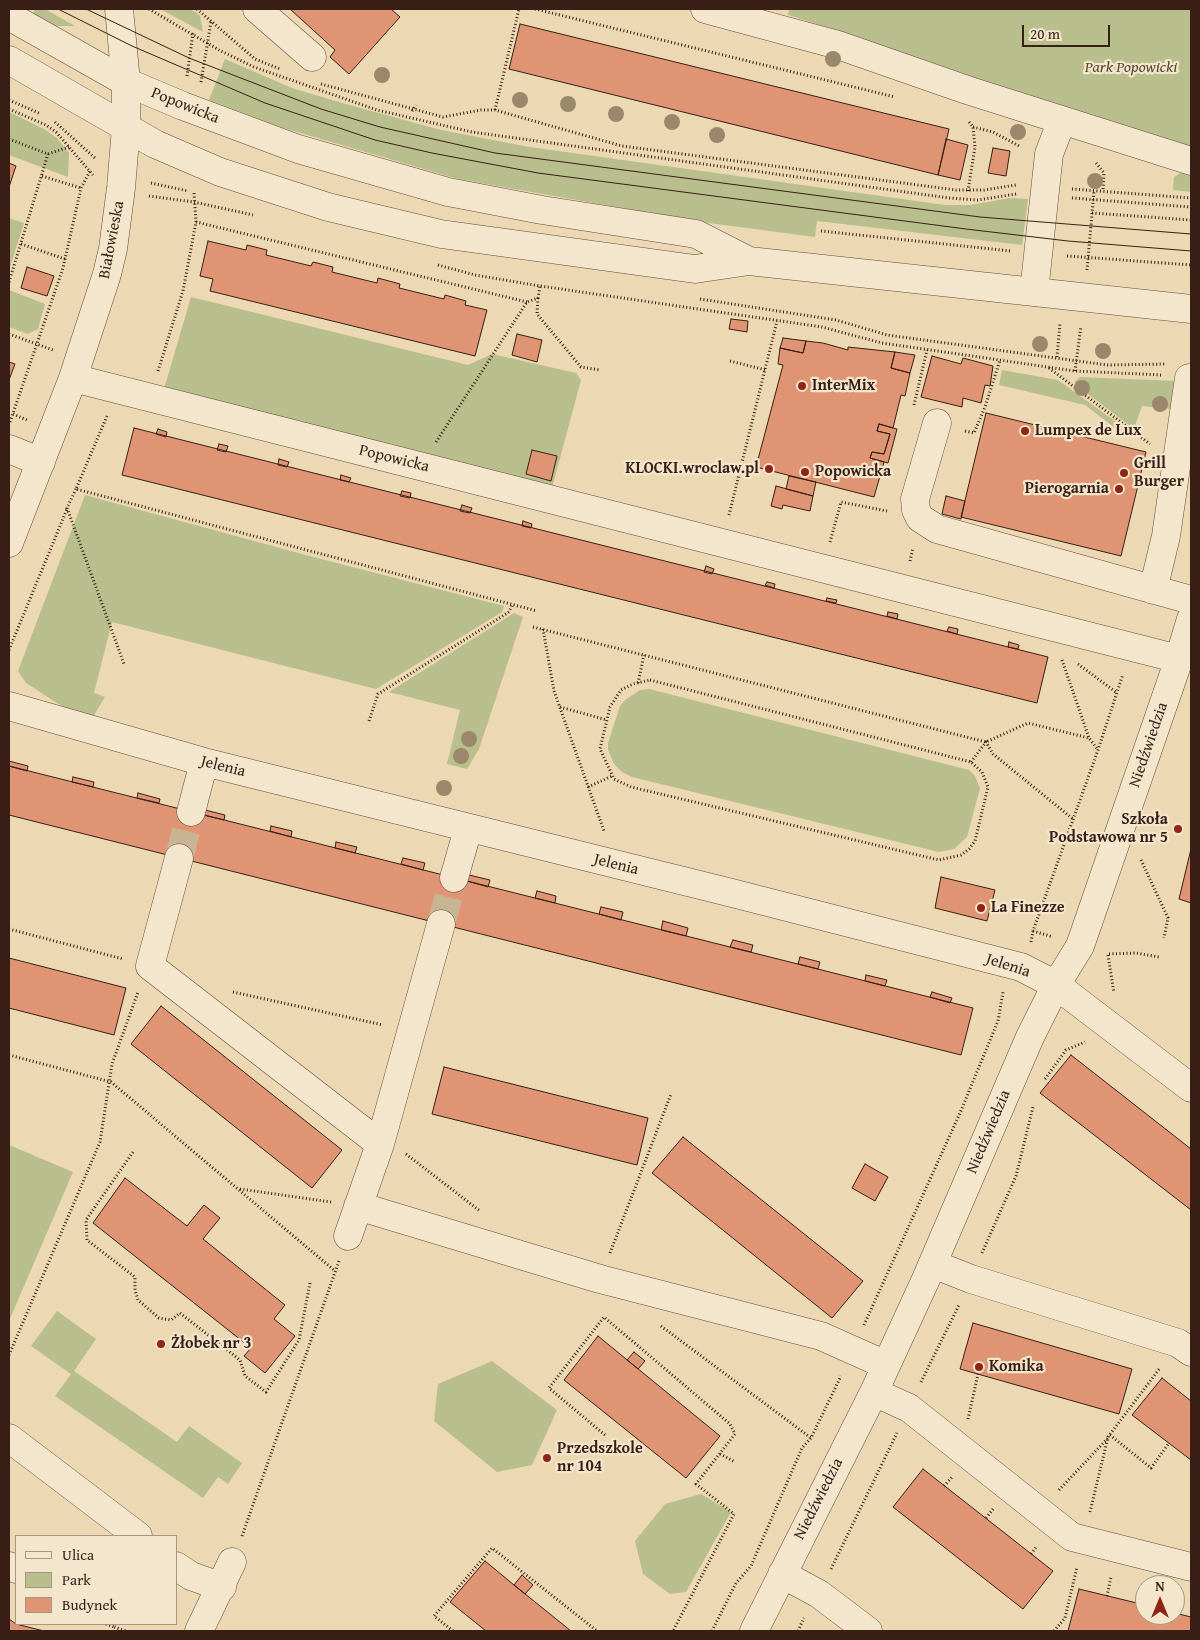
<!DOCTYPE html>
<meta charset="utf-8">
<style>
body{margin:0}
#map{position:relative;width:1200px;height:1640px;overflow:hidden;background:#ecd8b2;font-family:"Gentium Book Plus",serif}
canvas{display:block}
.frame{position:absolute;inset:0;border:10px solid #381e14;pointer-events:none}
.legend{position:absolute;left:15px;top:1535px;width:162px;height:90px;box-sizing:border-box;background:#f3e6cd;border:1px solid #a89683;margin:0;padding:6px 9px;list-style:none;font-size:15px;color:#381e14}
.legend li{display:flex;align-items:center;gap:10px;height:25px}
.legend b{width:25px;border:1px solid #a89683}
.north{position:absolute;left:1135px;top:1575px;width:50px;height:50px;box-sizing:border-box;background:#f3e6cd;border:1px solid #a89683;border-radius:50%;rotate:0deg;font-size:14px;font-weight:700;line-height:20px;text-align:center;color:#381e14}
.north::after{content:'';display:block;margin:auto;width:18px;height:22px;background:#8f2418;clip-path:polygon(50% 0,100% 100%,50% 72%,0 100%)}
.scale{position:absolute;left:1022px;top:25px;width:88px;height:22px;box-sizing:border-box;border:2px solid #381e14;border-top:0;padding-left:6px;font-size:15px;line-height:18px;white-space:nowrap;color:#381e14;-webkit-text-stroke:4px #f3e6cd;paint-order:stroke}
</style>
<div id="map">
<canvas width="1200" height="1640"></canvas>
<div class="frame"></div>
<ul class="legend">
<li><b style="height:6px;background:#f3e6cd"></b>Ulica</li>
<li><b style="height:14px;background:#b8bf8c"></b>Park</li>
<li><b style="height:14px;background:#df9574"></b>Budynek</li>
</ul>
<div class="north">N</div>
<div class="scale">20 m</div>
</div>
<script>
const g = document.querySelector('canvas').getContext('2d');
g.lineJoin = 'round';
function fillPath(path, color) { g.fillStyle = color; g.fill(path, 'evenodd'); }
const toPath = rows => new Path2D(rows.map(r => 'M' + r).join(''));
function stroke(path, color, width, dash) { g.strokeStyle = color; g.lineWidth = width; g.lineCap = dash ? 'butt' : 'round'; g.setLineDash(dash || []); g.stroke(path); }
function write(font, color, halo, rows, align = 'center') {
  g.font = font + ' "Gentium Book Plus",serif'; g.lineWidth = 4.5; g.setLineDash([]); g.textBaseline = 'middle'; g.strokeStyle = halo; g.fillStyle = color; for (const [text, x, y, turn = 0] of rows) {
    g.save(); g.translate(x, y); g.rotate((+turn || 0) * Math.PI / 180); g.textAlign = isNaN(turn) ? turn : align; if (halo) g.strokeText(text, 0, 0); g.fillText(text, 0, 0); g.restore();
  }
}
fillPath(toPath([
 [35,9,45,9,75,26,54,26,32,15],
 [160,9,189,9,196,12,200,16,203,32],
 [789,9,1191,9,1191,152,921,64,845,33,788,15],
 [225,59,292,88,346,104,441,130,530,147,945,205,971,205,1010,198,1028,199,1022,245,817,221,815,237,701,222,458,179,280,127,209,100],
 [9,112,44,129,57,138,69,153,68,177,9,155],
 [1182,172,1191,175,1191,192,1173,190,1174,177],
 [9,218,24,223,9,270],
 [9,290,45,304,38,329,28,334,9,327],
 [191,297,468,365,492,354,576,373,581,380,552,488,164,389],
 [1002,370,1058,380,1123,427,1124,435,1085,405,999,385],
 [1080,377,1176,381,1172,409,1142,406,1134,429,1075,384,1075,381],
 [85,495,302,554,504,606,502,612,376,689,112,622,94,693,105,697,91,720,77,716,26,683,18,671],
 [514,613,523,617,479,749,467,769,447,764,460,710,389,692],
 [649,689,969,770,975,776,980,788,967,837,954,849,939,852,632,777,622,772,614,764,608,750,608,743,620,706,625,700,640,690],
 [9,1145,73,1172,9,1321],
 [57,1311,96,1339,74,1371,177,1442,189,1426,242,1463,228,1484,218,1477,203,1498,55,1396,71,1374,31,1346],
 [492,1361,557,1410,532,1465,497,1472,434,1421,438,1384],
 [701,1494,731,1512,686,1592,670,1594,643,1574,635,1541,665,1504]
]), '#b8bf8c');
const building = toPath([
 [290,9,391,9,400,17,349,74,330,57,335,50,290,9],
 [520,24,949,129,938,175,509,69,520,24],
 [946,139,968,145,960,180,938,175,946,139],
 [993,148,1010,151,1006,176,988,173,993,148],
 [9,163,16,166,9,187,9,163],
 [208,241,246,250,247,245,267,250,266,255,311,266,313,262,333,267,332,272,377,283,378,278,400,284,399,288,444,299,445,295,466,301,465,305,487,310,475,356,210,291,213,279,200,276,208,241],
 [27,267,54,276,47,296,21,288,27,267],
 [731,319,748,321,747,332,729,329,731,319],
 [517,334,542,340,537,362,512,355,517,334],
 [783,338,806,341,803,353,780,348,783,338],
 [806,341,823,343,848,350,848,347,895,352,891,368,910,373,905,396,901,395,893,428,879,424,877,431,890,434,884,454,872,452,870,458,884,462,874,497,756,467,783,365,778,364,780,348,803,353,806,341],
 [895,352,915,355,910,373,891,368,895,352],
 [932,356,961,364,963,358,993,366,990,386,985,385,981,403,963,398,962,407,921,397,932,356],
 [9,362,15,364,9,380,9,362],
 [986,413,1146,452,1121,556,961,517,986,413],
 [879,424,897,429,888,463,870,458,872,452,884,454,890,434,877,431,879,424],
 [134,428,1048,657,1037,703,122,475,134,428],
 [158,429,167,432,166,437,156,434,158,429],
 [219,444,228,446,226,452,217,450,219,444],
 [532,450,557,456,551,481,526,474,532,450],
 [279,459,289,462,287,467,278,465,279,459],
 [341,475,351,478,349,482,340,480,341,475],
 [789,476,816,482,813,496,786,489,789,476],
 [776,486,813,496,810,511,783,505,782,509,771,506,776,486],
 [402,491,411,493,410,498,400,496,402,491],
 [946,496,965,501,961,519,942,514,946,496],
 [462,505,472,508,470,513,460,511,462,505],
 [523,521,532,524,531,528,522,526,523,521],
 [706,566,714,569,712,574,704,572,706,566],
 [767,582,775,584,774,588,765,585,767,582],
 [827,598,837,600,836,603,826,601,827,598],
 [888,612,898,614,897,619,887,616,888,612],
 [949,627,958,629,957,634,947,631,949,627],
 [1009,642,1019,645,1018,649,1008,647,1009,642],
 [9,761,28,766,27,771,9,766,9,761],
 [9,766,973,1008,961,1055,9,815,9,766],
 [73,777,94,782,93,787,72,782,73,777],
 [138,793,160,799,159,803,137,798,138,793],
 [205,810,225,815,224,820,203,815,205,810],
 [271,826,292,831,291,837,270,831,271,826],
 [336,842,357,847,355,853,335,848,336,842],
 [1191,849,1191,903,1179,899,1191,849],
 [403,858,425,863,423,870,401,864,403,858],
 [469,875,490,880,488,887,467,881,469,875],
 [941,877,995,890,987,921,935,908,941,877],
 [537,891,556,896,555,903,535,898,537,891],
 [601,907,623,912,621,920,599,914,601,907],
 [663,921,688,928,686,936,661,930,663,921],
 [733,940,753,945,751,952,730,947,733,940],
 [800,957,820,962,818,969,798,964,800,957],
 [9,958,126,988,114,1035,9,1008,9,958],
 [866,975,887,980,885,986,865,981,866,975],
 [932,992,952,998,950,1003,930,997,932,992],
 [161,1006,342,1150,312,1188,131,1044,161,1006],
 [1071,1055,1191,1149,1191,1210,1040,1093,1071,1055],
 [444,1067,648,1118,637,1165,432,1114,444,1067],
 [683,1137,863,1281,832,1318,652,1173,683,1137],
 [865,1164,888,1177,875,1201,852,1188,865,1164],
 [125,1178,187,1226,204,1205,220,1218,203,1239,285,1305,274,1319,295,1336,265,1373,244,1356,251,1348,93,1223,125,1178],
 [973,1323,1132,1369,1119,1414,960,1369,973,1323],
 [598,1336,720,1436,686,1478,564,1380,598,1336],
 [634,1352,645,1361,638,1369,627,1360,634,1352],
 [1162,1378,1191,1401,1191,1460,1132,1415,1162,1378],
 [923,1469,1053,1571,1023,1609,893,1507,923,1469],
 [485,1561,514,1585,571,1631,486,1631,450,1602,485,1561],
 [522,1575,533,1585,525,1594,514,1585,522,1575],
 [1079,1589,1145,1605,1145,1615,1175,1615,1175,1613,1191,1617,1191,1631,1068,1631,1079,1589],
 [9,1619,16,1624,44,1631,9,1631,9,1619]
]);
fillPath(building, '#df9574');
stroke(building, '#381e14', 1);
stroke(toPath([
 [179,858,191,812],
 [441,924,454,878]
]), '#c8b392', 28, [28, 14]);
const minor = toPath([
 [257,9,312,57],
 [705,9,838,45,967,90,1191,161],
 [9,16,126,82,183,106,298,149,448,192,542,210,696,234,749,261],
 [9,60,155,144,220,172,328,207,441,234,695,269,749,261,1191,309],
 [1034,292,1049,154,1062,120],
 [73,378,1179,659],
 [937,423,915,499,916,510,920,518,937,529,1191,600],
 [9,449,41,462],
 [9,543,73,378,107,274,113,249,121,188,126,128,126,82,119,9],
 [1153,590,1166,536,1189,378],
 [9,706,204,762,732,893,1021,967,1056,985,1191,1088],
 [191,812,204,762],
 [179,858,150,966,380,1144],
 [454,878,468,829],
 [358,1206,600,1279,821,1336,886,1365],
 [348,1236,380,1144,441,924],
 [933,1264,971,1279,1178,1343,1191,1352],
 [874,1392,909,1408,1072,1537,1191,1567],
 [9,1438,138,1536],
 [9,1566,16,1569],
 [176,1566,191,1576,222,1587],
 [782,1574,819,1594,868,1631],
 [199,1631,232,1562],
 [754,1631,874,1392,926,1279,1030,1037,1056,985,1080,946,1179,659,1191,619]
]);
stroke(minor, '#654c3c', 29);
stroke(toPath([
 [149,9,219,50,254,67,377,110,472,132,949,198,978,200,1016,194],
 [197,9,255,59,280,69],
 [535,9,895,97],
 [187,76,193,33],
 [201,82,211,22],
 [321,84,443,117,481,110,495,110,622,146,956,190,984,190,1016,185],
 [9,100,41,114],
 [9,109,46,125,56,132,93,175],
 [495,110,519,9],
 [412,111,416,105],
 [55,122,95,158],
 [973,127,993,132,1021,147],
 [9,139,48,154,69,147],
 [1096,163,1104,173,1103,191],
 [42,176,81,188],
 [151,183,188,191],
 [1072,189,1191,198],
 [968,191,975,147,973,127,969,122],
 [149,196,194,202,253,215],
 [1072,198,1191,207],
 [1092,213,1191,220],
 [196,222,527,302],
 [821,231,1011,251],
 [21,244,65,259],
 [1067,256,1191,265],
 [438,265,475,275,540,286,822,327,882,343,1075,371,1162,375],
 [1087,270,1094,191],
 [9,282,48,154],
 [538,298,537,314,581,367,600,370],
 [700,299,836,320,887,335,1107,365,1166,364],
 [9,334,53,350],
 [1057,357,1060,323],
 [730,361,766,370],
 [1049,368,1150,444],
 [158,371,183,291,196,222,194,193],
 [1075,371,1081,326],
 [914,405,927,350],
 [13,414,27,420],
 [107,416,76,489,537,611],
 [10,422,63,268,81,188,90,171],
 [965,431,974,433,985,407,1000,360],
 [436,442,527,302,538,298,540,286],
 [76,489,67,508,124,664],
 [729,515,777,321],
 [830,542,841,502,887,511],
 [910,561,913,548],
 [533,627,986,742,1028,723,1089,738,1098,750],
 [543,629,554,691,604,831],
 [9,650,67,509],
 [1062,660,1089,738],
 [1078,664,1117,693],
 [650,680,971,762,982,772,988,787,975,841,969,849,961,855,939,860,631,787,614,779,600,749,610,707,621,690,633,684,650,680],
 [638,683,644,655],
 [560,707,607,720],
 [369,721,378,694,509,612,512,605],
 [971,762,986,742,993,754,1073,819],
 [588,787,612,776],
 [1141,860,1168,918,1164,938],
 [9,929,123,959],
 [1033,931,1053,937],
 [1031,942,1033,931,1098,750,1123,674],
 [1109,954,1136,953,1159,957],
 [1108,955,1114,993],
 [233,992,383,1025],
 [9,1055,111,1082,335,1271],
 [1045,1079,1066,1050,1085,1042],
 [133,1152,86,1220,87,1240,135,1277,135,1290,138,1300,159,1318,171,1320,180,1313,240,1360,245,1376,266,1392,299,1340,310,1283],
 [406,1154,480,1211],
 [240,1189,331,1202],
 [610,1253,671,1094],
 [982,1253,1016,1176,1033,1107],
 [864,1325,960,1113,998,1021,1003,992],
 [661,1326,811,1438],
 [9,1355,100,1142,112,1064,138,992],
 [921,1382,959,1305],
 [968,1419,978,1374],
 [605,1435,549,1388,604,1317,730,1424,735,1434,696,1484,734,1514,673,1631],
 [1110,1435,1151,1468,1169,1443],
 [720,1454,735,1462],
 [944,1486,952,1477],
 [1059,1490,1108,1438],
 [1090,1512,1108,1437,1160,1368],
 [986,1518,993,1509],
 [242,1536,339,1261],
 [1031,1554,1037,1546],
 [831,1569,897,1433],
 [1107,1596,1111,1577],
 [106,1624,114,1627],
 [115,1624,114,1627,126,1631],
 [453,1631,434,1616,492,1548,597,1631],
 [712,1631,736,1583,751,1566,802,1448,811,1438,841,1376],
 [798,1631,804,1618],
 [1054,1631,1065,1618,1077,1567]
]), '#381e14', 3, [1, 2.5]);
stroke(minor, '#f3e6cd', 28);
stroke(toPath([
 [58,9,132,46,265,103,375,140,432,153,538,173,966,229,1068,241,1191,251],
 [86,9,189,58,321,109,380,127,495,153,980,217,1191,234]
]), '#381e14', 1);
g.fillStyle = '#9b886c';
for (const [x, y] of [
 [833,59],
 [382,75],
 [520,100],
 [568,104],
 [616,114],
 [672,122],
 [1018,132],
 [717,135],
 [1095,181],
 [1040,344],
 [1103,351],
 [1082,388],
 [1160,404],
 [469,739],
 [461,756],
 [444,788]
]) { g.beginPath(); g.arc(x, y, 8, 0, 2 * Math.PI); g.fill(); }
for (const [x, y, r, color] of [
 [802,386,5,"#8f2418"],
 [1025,431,5,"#8f2418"],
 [769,469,5,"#8f2418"],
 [805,472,5,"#8f2418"],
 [1124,473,5,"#8f2418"],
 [1119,489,5,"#8f2418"],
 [1178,829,5,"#8f2418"],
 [981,908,5,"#8f2418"],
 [161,1344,5,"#8f2418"],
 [979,1367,5,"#8f2418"],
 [547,1458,5,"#8f2418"]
]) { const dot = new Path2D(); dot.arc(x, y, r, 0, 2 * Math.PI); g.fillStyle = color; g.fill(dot); stroke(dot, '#f3e6cd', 2); }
write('italic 16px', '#584632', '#f3e6cd', [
 ["Park Popowicki",1131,68]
]);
write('16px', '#381e14', '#f3e6cd', [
 ["Popowicka",185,106,22],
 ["Białowieska",112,240,-79],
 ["Popowicka",394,459,14],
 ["Niedźwiedzia",1149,745,-71],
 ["Jelenia",223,767,14],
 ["Jelenia",616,865,14],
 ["Jelenia",1008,966,18],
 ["Niedźwiedzia",989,1132,-67],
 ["Niedźwiedzia",819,1499,-63]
]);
write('bold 16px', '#381e14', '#f3e6cd', [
 ["InterMix",812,386],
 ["Lumpex de Lux",1035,431],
 ["Grill",1134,464],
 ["Burger",1134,482],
 ["KLOCKI.wroclaw.pl",759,469,"right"],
 ["Popowicka",815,472],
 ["Pierogarnia",1109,489,"right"],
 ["Szkoła",1168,820,"right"],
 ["Podstawowa nr 5",1168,838,"right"],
 ["La Finezze",991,908],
 ["Żłobek nr 3",171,1344],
 ["Komika",989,1367],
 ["Przedszkole",557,1449],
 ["nr 104",557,1467]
], 'left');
</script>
